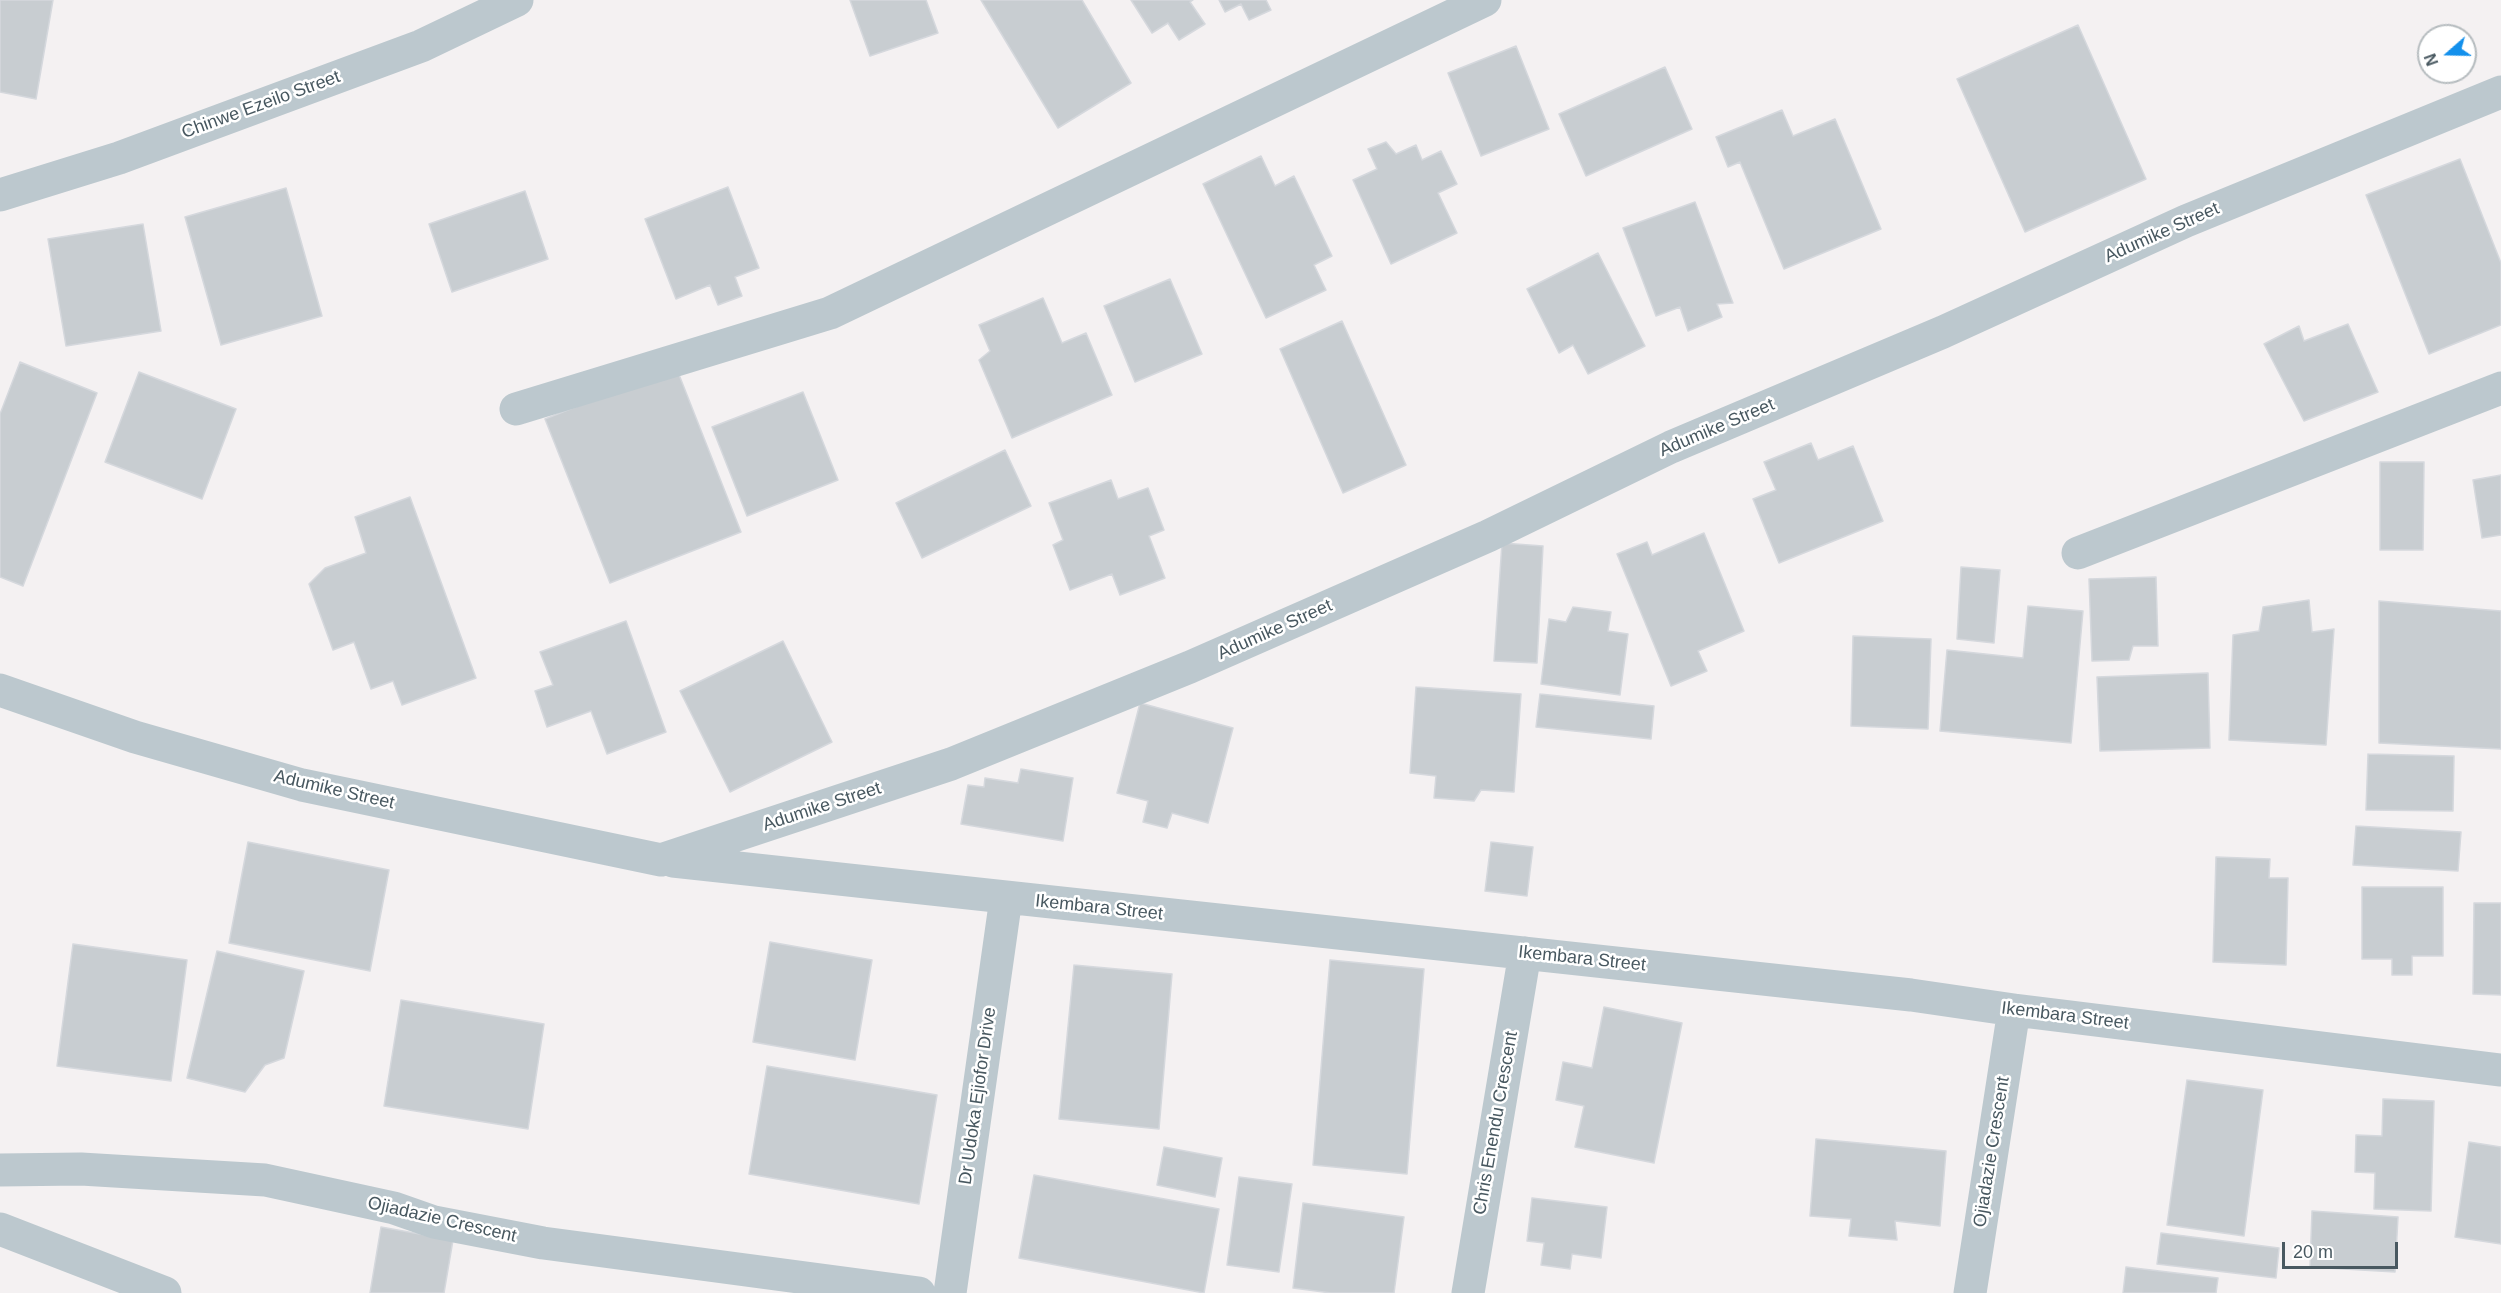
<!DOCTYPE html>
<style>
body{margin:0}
#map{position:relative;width:2501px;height:1293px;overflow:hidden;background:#f4f1f2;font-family:Helvetica,sans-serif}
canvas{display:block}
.north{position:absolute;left:2417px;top:24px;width:60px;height:60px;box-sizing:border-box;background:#fff;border:2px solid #b6bcbf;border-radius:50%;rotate:250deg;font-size:16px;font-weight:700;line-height:24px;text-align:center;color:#485860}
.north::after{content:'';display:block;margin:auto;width:21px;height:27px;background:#1390ec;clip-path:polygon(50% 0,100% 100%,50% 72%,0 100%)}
.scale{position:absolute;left:2282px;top:1242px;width:116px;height:27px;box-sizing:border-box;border:3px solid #485860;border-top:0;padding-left:8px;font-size:18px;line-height:21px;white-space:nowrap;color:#485860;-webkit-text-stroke:4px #fff;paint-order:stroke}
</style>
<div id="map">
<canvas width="2501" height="1293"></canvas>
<div class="north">N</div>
<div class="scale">20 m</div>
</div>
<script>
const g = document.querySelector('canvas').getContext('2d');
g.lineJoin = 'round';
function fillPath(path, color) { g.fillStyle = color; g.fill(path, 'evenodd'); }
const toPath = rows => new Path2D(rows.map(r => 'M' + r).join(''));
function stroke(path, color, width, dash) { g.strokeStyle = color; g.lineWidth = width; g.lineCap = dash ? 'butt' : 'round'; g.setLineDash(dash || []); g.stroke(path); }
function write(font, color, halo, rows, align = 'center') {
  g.font = font + ' Helvetica,sans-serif'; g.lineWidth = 5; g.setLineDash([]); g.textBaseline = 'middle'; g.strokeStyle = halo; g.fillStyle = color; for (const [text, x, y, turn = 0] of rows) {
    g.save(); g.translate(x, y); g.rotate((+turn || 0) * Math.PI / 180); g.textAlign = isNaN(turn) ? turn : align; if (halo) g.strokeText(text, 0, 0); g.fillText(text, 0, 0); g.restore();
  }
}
const building = toPath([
 [0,0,53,0,36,99,0,92,0,0],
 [850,0,926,0,938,33,870,56,850,0],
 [981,0,1082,0,1131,83,1058,128,981,0],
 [1131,0,1193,0,1190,2,1205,24,1179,40,1168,23,1152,33,1131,0],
 [1219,0,1266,0,1271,10,1249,20,1241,4,1225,12,1219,0],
 [2078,25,2146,179,2025,232,1957,79,2078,25],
 [1516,46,1549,129,1481,156,1448,73,1516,46],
 [1665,67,1692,129,1586,176,1559,114,1665,67],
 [1782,110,1793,136,1835,119,1881,229,1784,269,1740,162,1728,167,1716,137,1782,110],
 [1386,142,1396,154,1416,145,1422,160,1441,151,1457,184,1438,193,1457,233,1391,264,1353,180,1377,169,1368,149,1386,142],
 [1261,156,1275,186,1294,176,1332,256,1314,265,1326,290,1266,318,1203,184,1261,156],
 [2460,159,2501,263,2501,325,2429,354,2366,195,2460,159],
 [728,187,759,268,735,277,742,296,718,305,710,285,676,299,645,219,728,187],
 [286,188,322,316,221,345,185,217,286,188],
 [525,191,548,259,452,292,429,224,525,191],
 [1695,202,1733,303,1717,304,1722,317,1688,331,1680,307,1656,316,1623,228,1695,202],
 [143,224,161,331,66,346,48,239,143,224],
 [1598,253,1645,346,1588,374,1573,345,1559,353,1527,289,1598,253],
 [1170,279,1202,354,1135,382,1104,306,1170,279],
 [1043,298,1062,343,1086,333,1112,395,1012,438,979,360,990,351,979,325,1043,298],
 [1342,321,1406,465,1343,493,1280,349,1342,321],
 [2348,324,2378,392,2304,421,2264,344,2299,326,2304,341,2348,324],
 [20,362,97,393,23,586,0,577,0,414,20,362],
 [676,367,741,532,610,583,545,419,676,367],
 [139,372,236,409,202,499,105,462,139,372],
 [803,392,838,480,747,516,712,427,803,392],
 [1811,443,1818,460,1853,446,1883,521,1779,563,1753,499,1776,490,1764,462,1811,443],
 [1005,450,1031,506,922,558,896,503,1005,450],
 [2380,462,2424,462,2423,550,2380,550,2380,462],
 [2501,475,2501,535,2482,538,2473,480,2501,475],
 [1111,480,1118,499,1148,488,1164,530,1149,536,1165,578,1120,595,1112,574,1070,590,1053,545,1063,540,1049,503,1111,480],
 [410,497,476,678,402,705,393,681,371,689,354,642,333,650,309,584,325,568,366,553,355,517,410,497],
 [1704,533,1744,631,1698,651,1707,671,1671,686,1617,554,1647,542,1652,555,1704,533],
 [1502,543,1543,546,1537,663,1494,661,1502,543],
 [1961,567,2000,570,1994,643,1957,639,1961,567],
 [2156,577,2158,646,2133,646,2129,660,2092,661,2089,579,2156,577],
 [2309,600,2312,632,2334,629,2326,745,2229,740,2233,635,2259,631,2263,607,2309,600],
 [2379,601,2501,611,2501,749,2379,743,2379,601],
 [2028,606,2083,611,2071,743,1940,731,1947,650,2023,658,2028,606],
 [1573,607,1611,612,1608,631,1628,634,1620,695,1541,684,1549,619,1566,622,1573,607],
 [626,621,666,732,607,754,591,711,547,727,535,691,553,685,540,652,626,621],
 [1853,636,1931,639,1928,729,1851,726,1853,636],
 [783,641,832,742,730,792,680,691,783,641],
 [2208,673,2210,748,2100,751,2097,677,2208,673],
 [1416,687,1521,694,1514,792,1481,790,1474,801,1434,798,1436,776,1410,773,1416,687],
 [1540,694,1654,706,1651,739,1536,727,1540,694],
 [1140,703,1233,728,1208,823,1172,813,1167,828,1143,822,1148,801,1117,793,1140,703],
 [2368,754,2454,756,2453,811,2366,810,2368,754],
 [1021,769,1073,778,1063,841,961,824,968,785,984,787,985,778,1018,783,1021,769],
 [2356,826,2461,832,2458,871,2353,865,2356,826],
 [248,842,389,870,370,971,229,943,248,842],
 [1491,842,1533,847,1527,896,1485,891,1491,842],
 [2216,857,2270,859,2269,878,2288,878,2286,965,2213,962,2216,857],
 [2362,887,2443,887,2443,956,2412,956,2412,975,2392,975,2392,959,2362,959,2362,887],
 [2474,903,2501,903,2501,995,2473,994,2474,903],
 [770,942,872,960,855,1060,753,1042,770,942],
 [73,944,187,960,171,1081,57,1066,73,944],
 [217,951,304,971,284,1058,265,1065,245,1092,187,1078,217,951],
 [1330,960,1424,969,1407,1174,1313,1165,1330,960],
 [1074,965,1172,974,1159,1129,1059,1119,1074,965],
 [401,1000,544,1024,528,1129,384,1106,401,1000],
 [1604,1007,1682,1023,1654,1163,1575,1147,1584,1106,1556,1100,1563,1062,1592,1068,1604,1007],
 [767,1066,937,1095,919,1204,749,1174,767,1066],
 [2187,1080,2263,1090,2244,1236,2167,1225,2187,1080],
 [2383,1099,2434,1101,2431,1211,2374,1209,2375,1173,2355,1172,2356,1135,2382,1136,2383,1099],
 [1816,1139,1946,1151,1940,1226,1895,1221,1897,1240,1849,1236,1851,1219,1810,1216,1816,1139],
 [2469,1142,2501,1147,2501,1244,2455,1237,2469,1142],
 [1164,1147,1222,1158,1215,1197,1157,1185,1164,1147],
 [1034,1175,1219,1209,1204,1293,1019,1258,1034,1175],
 [1239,1177,1292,1184,1279,1272,1227,1265,1239,1177],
 [1532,1198,1607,1207,1601,1258,1572,1254,1570,1269,1541,1265,1544,1243,1527,1241,1532,1198],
 [1303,1203,1404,1217,1394,1293,1331,1293,1293,1288,1303,1203],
 [2312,1211,2398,1217,2395,1272,2310,1267,2312,1211],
 [381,1227,453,1240,444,1293,370,1293,381,1227],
 [2161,1233,2279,1248,2276,1278,2157,1264,2161,1233],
 [2126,1267,2218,1278,2216,1293,2123,1293,2126,1267]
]);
fillPath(building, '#c8cdd1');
stroke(building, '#d5d8dd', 1.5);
stroke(toPath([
 [0,195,119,158,421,46,517,0],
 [516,409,830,313,1485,0],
 [2078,553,2501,388],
 [0,690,135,737,302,785,661,860,951,764,1190,667,1488,536,1671,447,1943,332,2186,221,2501,92],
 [673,861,1911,995,2014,1010,2501,1070],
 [0,1170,81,1169,265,1180,394,1208,434,1222,543,1243,919,1293],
 [0,1229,165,1293],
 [950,1293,1006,898],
 [1468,1293,1525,953],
 [1970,1293,2014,1010]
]), '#bcc8ce', 33);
write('18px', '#485860', '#fff', [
 ["Chinwe Ezeilo Street",261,105,-20],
 ["Adumike Street",2162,233,-24],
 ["Adumike Street",1717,428,-23],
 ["Adumike Street",1275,630,-24],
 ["Adumike Street",334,790,13],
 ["Adumike Street",822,807,-18],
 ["Ikembara Street",1099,908,6],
 ["Ikembara Street",1582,959,6],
 ["Ikembara Street",2065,1016,7],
 ["Dr Udoka Ejiofor Drive",978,1096,-82],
 ["Chris Enendu Crescent",1496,1123,-80],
 ["Ojiadazie Crescent",1992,1152,-81],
 ["Ojiadazie Crescent",442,1220,13]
]);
</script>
